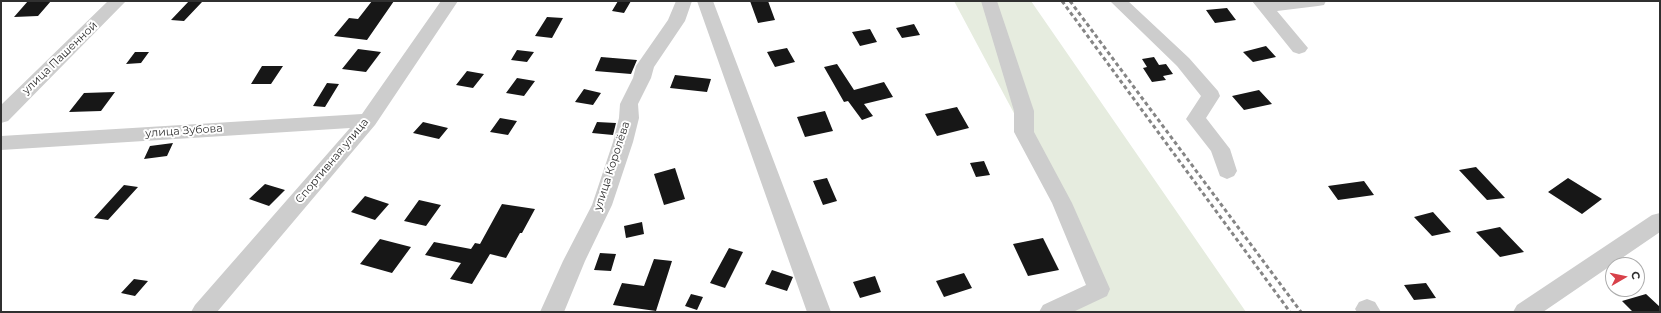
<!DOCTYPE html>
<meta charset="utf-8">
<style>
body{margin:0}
#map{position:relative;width:1661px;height:313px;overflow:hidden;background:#fff;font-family:Montserrat,sans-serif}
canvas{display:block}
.frame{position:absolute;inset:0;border:2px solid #303030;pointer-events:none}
.north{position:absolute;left:1605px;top:257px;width:40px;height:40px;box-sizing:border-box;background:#fff;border:1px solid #acacac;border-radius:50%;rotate:81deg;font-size:11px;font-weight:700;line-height:16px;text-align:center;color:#303030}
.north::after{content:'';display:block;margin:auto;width:14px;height:18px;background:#d8414a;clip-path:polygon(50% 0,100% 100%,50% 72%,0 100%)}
</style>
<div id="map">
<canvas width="1661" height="313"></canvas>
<div class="frame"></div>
<div class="north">С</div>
</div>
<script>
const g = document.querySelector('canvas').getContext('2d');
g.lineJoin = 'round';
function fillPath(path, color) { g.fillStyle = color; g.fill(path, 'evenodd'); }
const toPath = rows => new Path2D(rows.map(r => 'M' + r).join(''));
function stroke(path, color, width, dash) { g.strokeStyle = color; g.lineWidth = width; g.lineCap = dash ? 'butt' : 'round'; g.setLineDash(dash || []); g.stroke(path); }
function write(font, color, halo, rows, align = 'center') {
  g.font = font + ' Montserrat,sans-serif'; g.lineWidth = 4; g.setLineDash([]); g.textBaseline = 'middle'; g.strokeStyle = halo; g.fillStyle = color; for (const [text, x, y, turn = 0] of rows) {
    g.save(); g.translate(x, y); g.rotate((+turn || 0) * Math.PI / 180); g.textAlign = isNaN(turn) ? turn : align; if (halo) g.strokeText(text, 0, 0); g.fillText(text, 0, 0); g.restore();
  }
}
fillPath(toPath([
 [954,1,1031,1,1246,312,1054,312,1101,276]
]), '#e6ecdf');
fillPath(toPath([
 [28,1,51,1,38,16,14,17],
 [189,1,202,2,184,21,171,20],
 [372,1,394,1,367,40,334,36,349,18,358,19],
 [618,1,631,1,624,13,612,11],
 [750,1,768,1,775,20,758,23],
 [1227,8,1236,20,1215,23,1206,10],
 [547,17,563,18,552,38,535,36],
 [914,24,920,35,902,38,896,28],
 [870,29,877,42,860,46,852,32],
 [1266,46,1276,57,1253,62,1243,52],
 [787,48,795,62,775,67,767,52],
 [358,49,381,52,366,72,342,69],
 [517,50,534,52,527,62,511,60],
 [135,52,149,52,141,63,126,64],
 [601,57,637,60,631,74,595,71],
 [1154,57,1159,65,1166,64,1173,74,1163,76,1166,80,1152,82,1143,68,1147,67,1142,59],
 [837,64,854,90,884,82,893,97,864,104,873,116,862,120,848,101,844,102,824,67],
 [262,66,283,66,271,84,251,84],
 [467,71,484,74,473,88,456,85],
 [675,75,711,79,707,92,670,88],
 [517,78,535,81,524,96,506,93],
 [327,83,339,84,325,107,313,106],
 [584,89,601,93,593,105,575,102],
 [1259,90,1272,104,1244,110,1232,96],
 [115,92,101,111,69,112,84,93],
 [957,107,969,128,937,136,925,114],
 [825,111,833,131,805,137,797,117],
 [500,118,517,121,508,135,490,132],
 [423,122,448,128,439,139,413,133],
 [597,122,616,123,613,135,592,133],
 [173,143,167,156,144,159,150,146],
 [984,161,990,175,976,177,970,163],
 [1476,167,1505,198,1487,200,1459,170],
 [675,168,685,199,664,205,654,174],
 [827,178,837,201,823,205,813,181],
 [1568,178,1602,199,1582,214,1548,192],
 [1364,181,1374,195,1338,200,1328,186],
 [265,184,285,190,269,206,249,199],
 [124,185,138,187,108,220,94,218],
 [365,196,389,204,375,220,351,212],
 [419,200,441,205,426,226,404,221],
 [502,204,535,209,522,233,520,233,506,258,490,254,472,284,450,279,461,263,425,255,434,242,471,249,475,243,480,244],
 [1433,212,1451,232,1432,236,1414,217],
 [642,222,644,234,626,238,624,226],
 [1500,227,1524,252,1500,257,1476,232],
 [1043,238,1059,270,1028,276,1013,244],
 [380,239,411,247,392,273,360,264],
 [729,248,743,252,725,288,710,283],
 [600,253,616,254,611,271,594,270],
 [654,259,672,261,656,311,613,305,622,283,644,286],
 [772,270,793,277,787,291,765,284],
 [964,273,972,288,944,297,936,281],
 [875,276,881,292,860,298,853,282],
 [134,279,148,281,135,296,121,293],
 [1426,283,1436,298,1414,300,1404,285],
 [691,294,703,297,697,310,685,306],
 [1646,294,1660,307,1660,312,1633,312,1622,301]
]), '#171717');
fillPath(toPath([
 [108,1,126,1,8,121,1,123,1,105,108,1],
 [441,1,458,1,375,125,217,312,191,312,195,305,350,128,1,150,1,136,362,114,441,1],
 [676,1,692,1,685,21,654,67,651,78,638,104,639,118,633,142,612,205,585,261,564,312,540,312,563,261,592,205,613,142,619,118,620,104,633,78,636,66,668,20,676,1],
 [697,1,713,1,831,312,807,312,697,1],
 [981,1,997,1,1034,111,1034,132,1072,203,1110,289,1107,296,1073,312,1039,312,1043,305,1086,285,1052,203,1014,132,1014,111,981,1],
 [1110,1,1128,1,1189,58,1218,91,1220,96,1206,118,1230,149,1237,171,1234,176,1227,179,1220,176,1211,151,1186,119,1201,96,1177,66,1110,1],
 [1252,1,1326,1,1324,5,1318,6,1277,11,1308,48,1305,52,1299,54,1293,52,1252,1],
 [1660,213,1660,232,1543,312,1513,312,1517,305,1652,215,1660,213],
 [1367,299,1375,302,1381,312,1357,312,1355,309,1359,302,1367,299]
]), '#cdcdcd');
stroke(toPath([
 [1062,1,1290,312],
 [1070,1,1301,312]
]), '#858585', 3, [4, 3]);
write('11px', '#303030', '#fff', [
 ["улица Пашенной",60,58,-44],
 ["улица Зубова",184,131,-4],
 ["Спортивная улица",332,161,-50],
 ["улица Королёва",612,166,-72]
]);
</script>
